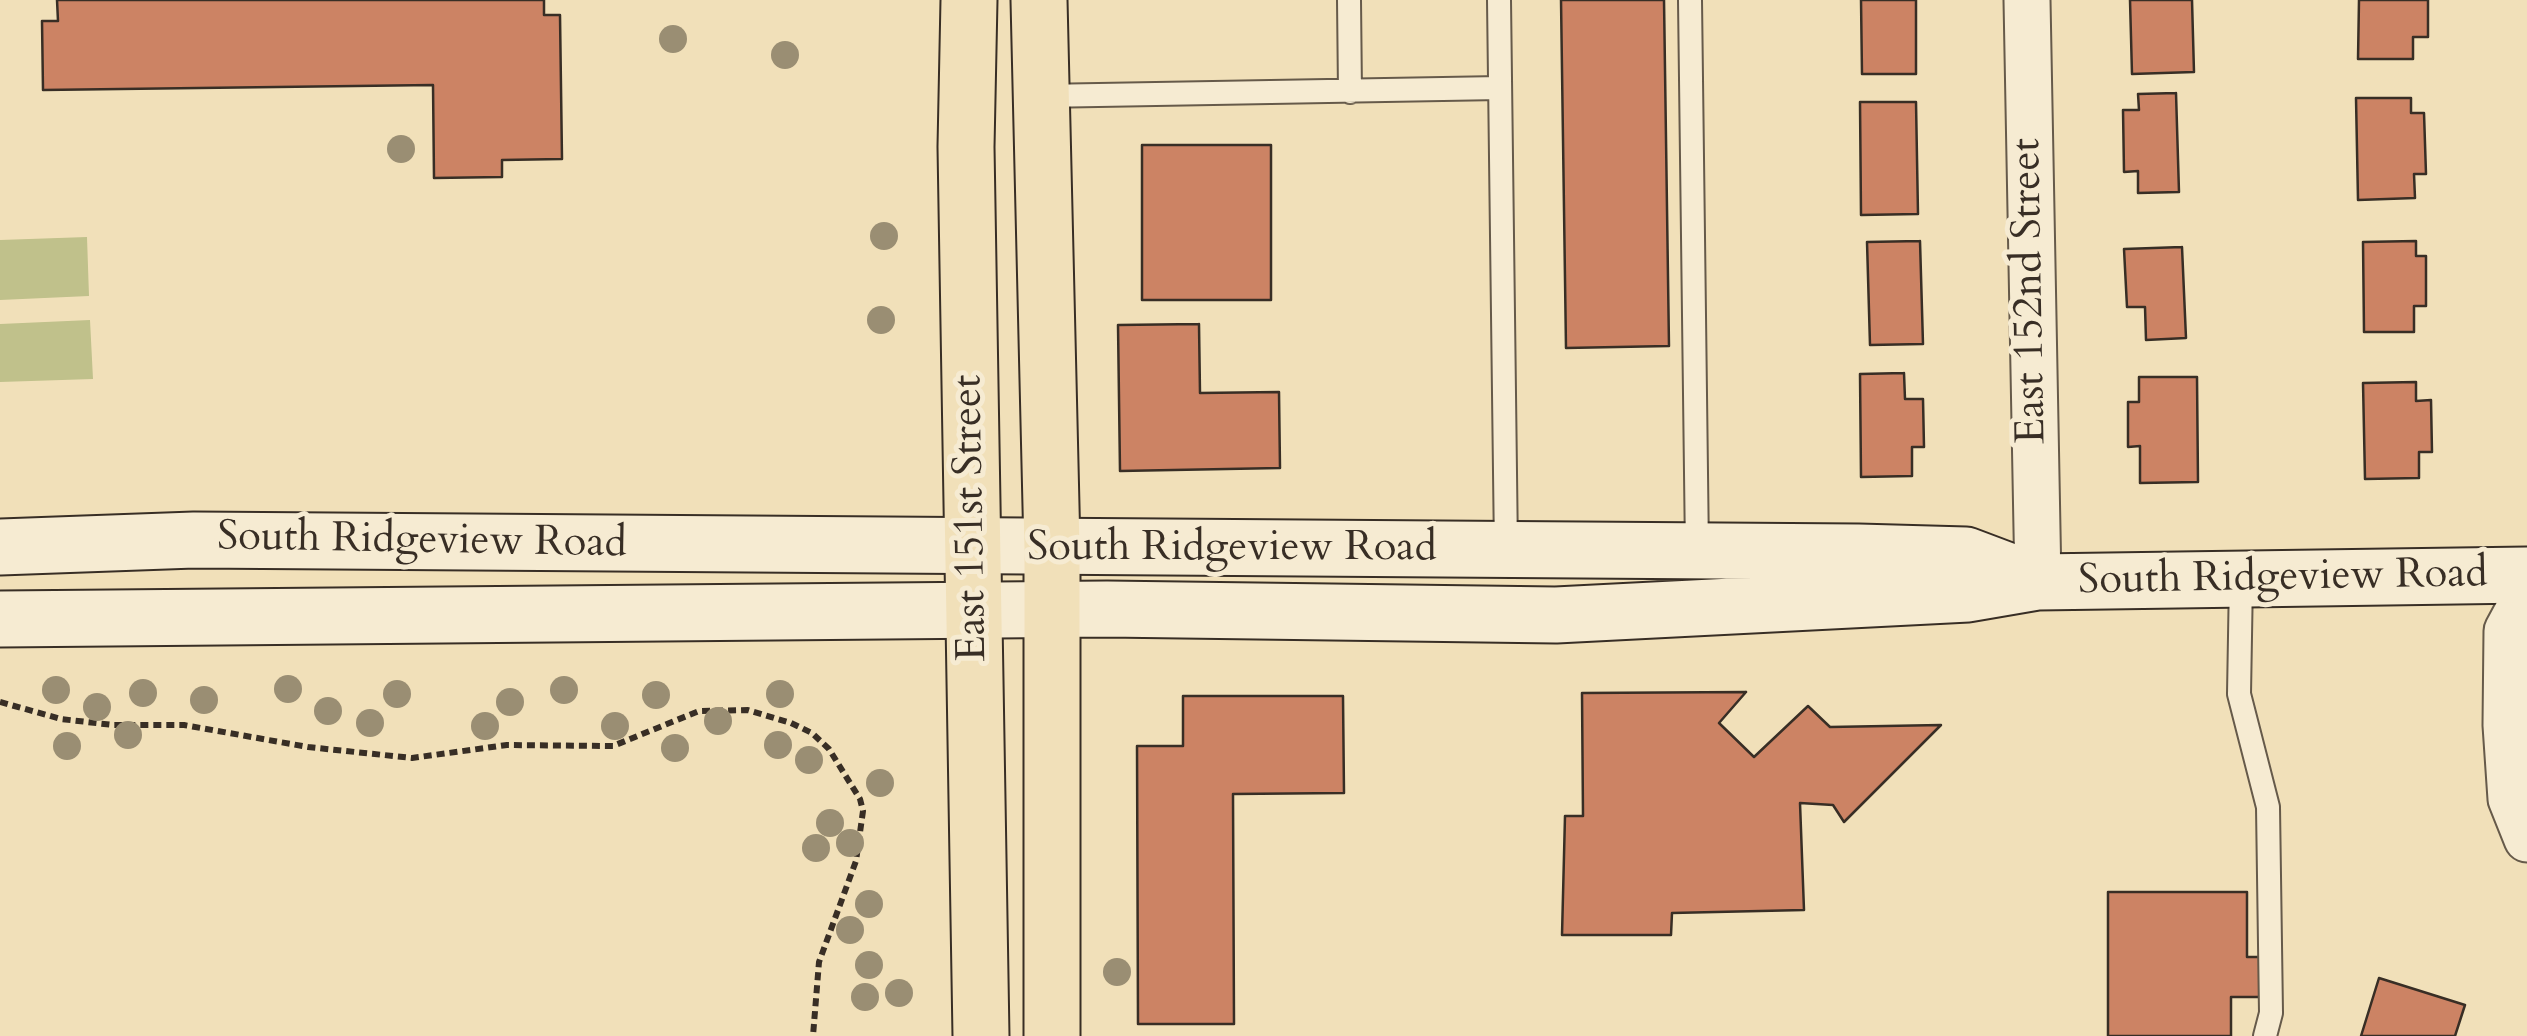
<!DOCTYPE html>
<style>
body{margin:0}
canvas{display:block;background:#f1e0b9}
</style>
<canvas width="2527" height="1036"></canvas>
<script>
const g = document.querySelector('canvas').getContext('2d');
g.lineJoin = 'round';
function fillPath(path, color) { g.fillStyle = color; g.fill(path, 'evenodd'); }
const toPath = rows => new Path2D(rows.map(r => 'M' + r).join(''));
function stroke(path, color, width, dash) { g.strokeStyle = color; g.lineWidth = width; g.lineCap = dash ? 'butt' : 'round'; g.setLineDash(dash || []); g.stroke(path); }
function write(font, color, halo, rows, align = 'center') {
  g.font = font + ' Cardo,serif'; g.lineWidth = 10; g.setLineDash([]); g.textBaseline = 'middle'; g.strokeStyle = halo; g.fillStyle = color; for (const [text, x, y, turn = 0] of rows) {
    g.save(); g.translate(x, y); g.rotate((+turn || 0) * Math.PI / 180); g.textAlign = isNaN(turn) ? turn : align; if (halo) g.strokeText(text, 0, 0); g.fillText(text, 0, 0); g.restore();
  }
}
fillPath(toPath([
 [87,237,89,296,0,300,0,240],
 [90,320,93,379,0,382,0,324]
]), '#c0c18b');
const building = toPath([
 [57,0,544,0,544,15,560,15,562,159,502,160,502,177,434,178,433,85,43,90,42,21,58,21,57,0],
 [1561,0,1664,0,1669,346,1566,348,1561,0],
 [1861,0,1916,0,1916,74,1862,74,1861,0],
 [2130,0,2192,0,2194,72,2132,74,2130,0],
 [2359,0,2428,0,2428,37,2413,37,2413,59,2358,59,2359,0],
 [2176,93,2179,192,2138,193,2138,171,2124,172,2123,110,2139,110,2138,94,2176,93],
 [2356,98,2411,98,2411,113,2424,113,2426,174,2414,174,2415,198,2358,200,2356,98],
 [1860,102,1916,102,1918,214,1861,215,1860,102],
 [1142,145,1271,145,1271,300,1142,300,1142,145],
 [1920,241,1923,344,1870,345,1867,242,1920,241],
 [2416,241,2416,256,2426,256,2426,306,2414,306,2414,332,2364,332,2363,242,2416,241],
 [2182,247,2186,338,2146,340,2145,307,2127,307,2124,249,2182,247],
 [1199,324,1200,393,1279,392,1280,468,1120,471,1118,325,1199,324],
 [1904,373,1905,399,1923,399,1924,447,1912,447,1912,476,1861,477,1860,374,1904,373],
 [2139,377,2197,377,2198,482,2140,483,2140,446,2128,447,2128,402,2139,402,2139,377],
 [2416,382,2416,401,2431,400,2432,452,2419,452,2419,478,2365,479,2363,383,2416,382],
 [1746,692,1719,723,1754,757,1808,706,1830,727,1941,725,1844,822,1833,805,1800,803,1804,910,1672,913,1671,935,1562,935,1565,816,1583,816,1582,693,1746,692],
 [1183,696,1343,696,1344,793,1233,794,1234,1024,1138,1024,1137,746,1183,746,1183,696],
 [2108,892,2247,892,2247,957,2261,957,2261,997,2231,997,2231,1036,2108,1036,2108,892],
 [2379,978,2465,1005,2455,1036,2361,1036,2379,978]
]);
fillPath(building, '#cc8364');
stroke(building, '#382e25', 2.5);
const service = toPath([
 [1349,0,1350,92],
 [1499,0,1506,550],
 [1690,0,1697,551],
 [1041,96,1500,88],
 [2241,579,2239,694,2268,807,2271,1013,2265,1036]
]);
const minor = toPath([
 [2027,0,2038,582],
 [2527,594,2507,631,2506,725,2511,799,2527,839]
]);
const secondary = toPath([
 [0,547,194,540,1859,552,1966,555,2035,581],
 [0,619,1107,609,1556,615,1968,594,2038,582,2527,575]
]);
const primary = toPath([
 [969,0,966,147,981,1036],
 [1039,0,1052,548,1052,1036]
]);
stroke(service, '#665a4a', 26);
stroke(minor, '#665a4a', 49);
stroke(secondary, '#382e25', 59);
stroke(primary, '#382e25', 59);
stroke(toPath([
 [0,702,61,719,113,725,184,725,308,747,412,758,507,745,613,746,699,711,748,710,791,723,812,733,829,749,860,799,863,811,856,861,819,962,813,1036]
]), '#382e25', 6, [8, 5]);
stroke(service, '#f6ebd2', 22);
stroke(minor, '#f6ebd2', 45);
stroke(secondary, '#f6ebd2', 55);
stroke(primary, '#f1e0b9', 55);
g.fillStyle = '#9a8e73';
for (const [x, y] of [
 [673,39],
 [785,55],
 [401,149],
 [884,236],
 [881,320],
 [288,689],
 [56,690],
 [564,690],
 [143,693],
 [397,694],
 [780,694],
 [656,695],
 [204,700],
 [510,702],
 [97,707],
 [328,711],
 [718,721],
 [370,723],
 [485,726],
 [615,726],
 [128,735],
 [778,745],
 [67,746],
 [675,748],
 [809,760],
 [880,783],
 [830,823],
 [850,843],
 [816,848],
 [869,904],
 [850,930],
 [869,965],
 [1117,972],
 [899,993],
 [865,997]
]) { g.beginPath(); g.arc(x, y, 14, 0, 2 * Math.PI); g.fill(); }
write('42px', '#382e25', '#f6ebd2', [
 ["East 152nd Street",2031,291,-91],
 ["East 151st Street",972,518,-91],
 ["South Ridgeview Road",422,542,1],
 ["South Ridgeview Road",1232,549],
 ["South Ridgeview Road",2283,579,-1]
]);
</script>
